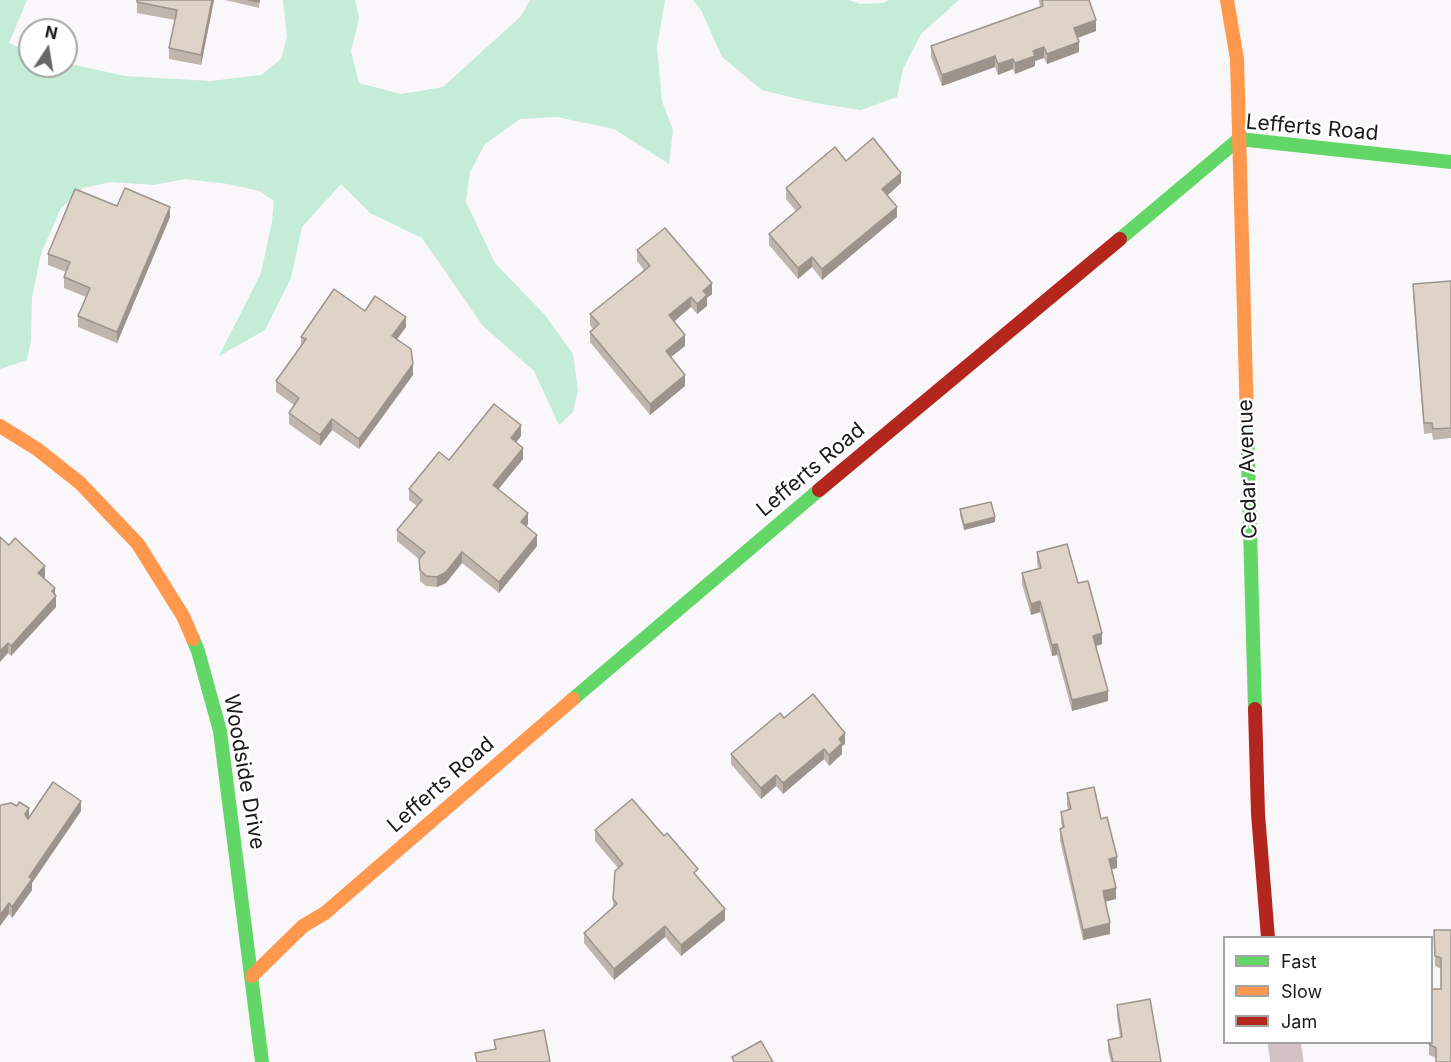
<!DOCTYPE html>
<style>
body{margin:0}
#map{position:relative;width:1451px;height:1062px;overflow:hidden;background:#faf7fb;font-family:Inter,sans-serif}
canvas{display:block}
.legend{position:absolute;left:1223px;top:936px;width:210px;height:108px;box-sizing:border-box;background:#fff;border:2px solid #a4a3a4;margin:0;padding:8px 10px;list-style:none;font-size:18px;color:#1b191b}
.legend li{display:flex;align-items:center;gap:12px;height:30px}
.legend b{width:30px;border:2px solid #a4a3a4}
.north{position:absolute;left:18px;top:18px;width:60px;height:60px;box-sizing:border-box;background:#fff;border:2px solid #a4a3a4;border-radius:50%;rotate:12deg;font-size:16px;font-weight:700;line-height:24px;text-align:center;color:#1b191b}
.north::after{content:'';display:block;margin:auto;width:21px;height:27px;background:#696769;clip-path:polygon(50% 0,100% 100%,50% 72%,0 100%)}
</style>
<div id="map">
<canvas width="1451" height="1062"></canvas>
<ul class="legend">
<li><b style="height:8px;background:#63d668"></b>Fast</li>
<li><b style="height:8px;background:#ff974d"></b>Slow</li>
<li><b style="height:8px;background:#b3261e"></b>Jam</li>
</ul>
<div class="north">N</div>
</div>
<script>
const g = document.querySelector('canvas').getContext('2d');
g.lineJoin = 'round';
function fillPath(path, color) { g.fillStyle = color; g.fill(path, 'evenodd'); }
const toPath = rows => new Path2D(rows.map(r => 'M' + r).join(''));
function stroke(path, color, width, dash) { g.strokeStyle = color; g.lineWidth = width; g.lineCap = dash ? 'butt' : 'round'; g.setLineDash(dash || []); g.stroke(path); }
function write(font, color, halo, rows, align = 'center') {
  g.font = font + ' Inter,sans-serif'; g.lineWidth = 5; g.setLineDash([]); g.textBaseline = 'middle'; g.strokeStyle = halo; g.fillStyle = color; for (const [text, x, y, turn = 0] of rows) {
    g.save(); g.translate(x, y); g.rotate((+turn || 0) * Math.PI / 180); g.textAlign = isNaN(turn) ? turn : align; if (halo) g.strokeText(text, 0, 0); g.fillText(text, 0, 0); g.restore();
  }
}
fillPath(toPath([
 [0,0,27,0,9,43,30,52,30,66,66,66,66,63,125,76,211,81,261,75,281,59,287,37,283,0,355,0,359,18,351,51,359,83,401,94,443,87,521,16,530,0,665,0,657,47,662,101,673,130,669,164,614,129,557,117,520,119,485,144,470,172,466,202,495,263,545,315,573,354,578,390,573,412,559,425,534,371,483,326,422,238,370,213,341,184,302,227,291,278,265,330,219,356,261,273,272,222,274,201,259,191,228,184,185,179,154,185,111,182,83,188,61,208,41,254,32,298,31,341,27,360,0,369],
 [693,0,849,0,860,4,883,3,889,0,959,0,921,34,903,69,897,97,861,110,815,103,762,90,722,57,701,10]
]), '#c5ebd9');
stroke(toPath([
 [1284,1042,1287,1062]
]), '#d2c0c5', 33);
stroke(toPath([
 [1120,239,1239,139,1451,162],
 [1247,422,1255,709],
 [193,639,198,651,220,731,262,1062],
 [573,699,819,490]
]), '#63d668', 14);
stroke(toPath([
 [1227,0,1237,59,1247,422],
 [0,426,37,449,80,483,138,544,183,616,193,639],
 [252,976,303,926,325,913,573,699]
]), '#ff974d', 14);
stroke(toPath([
 [819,490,1120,239],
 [1255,709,1258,814,1268,938]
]), '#b3261e', 14);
fillPath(toPath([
 [137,0,214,0,201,65,169,59,169,48,175,20,137,13],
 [225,0,260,0,259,8],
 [1039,0,1089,0,1096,31,1078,38,1079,52,1047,64,1044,58,1035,61,1035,66,1015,74,1013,69,998,75,995,67,942,86,931,57,931,46,1040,7],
 [846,161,901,183,888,195,897,217,822,280,812,267,798,279,769,245,769,234,796,211,786,199,786,188],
 [117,206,170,217,117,343,78,327,78,316,86,297,64,288,64,277,66,272,48,265,48,254],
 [637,250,712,294,707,298,707,306,697,314,691,307,674,321,685,346,671,357,685,386,650,415,590,342,590,332,593,329,590,325,590,314,644,270,637,261],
 [1451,281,1451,438,1433,440,1432,433,1424,434,1413,295,1413,284],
 [365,311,406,327,397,339,413,375,359,449,332,430,320,446,289,424,289,413,294,405,276,392,276,381,301,346,301,337],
 [521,436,516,443,523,459,498,489,528,524,526,526,537,546,499,593,462,563,446,583,437,587,426,586,420,581,419,559,397,541,397,530,417,506,409,500,409,489,449,460],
 [960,509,995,522,964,530,960,515],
 [0,537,45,577,44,578,55,594,56,607,11,656,8,653],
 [1037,552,1078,583,1102,644,1096,646,1108,701,1072,711,1057,655,1052,656,1040,612,1031,615,1022,584,1022,573,1038,569,1037,563],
 [784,718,845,744,842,746,842,754,829,766,824,759,783,794,776,786,761,799,731,764,731,754],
 [1067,793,1101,819,1117,868,1112,869,1116,899,1105,902,1110,934,1083,940,1060,840,1060,829,1062,828,1061,822,1061,812,1068,810,1067,804],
 [1,805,29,818,81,811,32,883,32,890,12,918,9,914],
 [595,830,698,877,725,920,681,956,665,937,614,980,584,943,584,933,613,908,613,899,618,868,595,841],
 [1434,930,1451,930,1436,1058,1429,1055,1429,1042,1441,989,1441,969,1435,966],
 [1117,1005,1161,1062,1111,1062,1108,1050,1108,1040,1120,1037,1117,1016]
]), '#c0b5ac');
fillPath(toPath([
 [212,0,214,0,201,65,201,55],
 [1096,20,1096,31,1074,39,1074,28],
 [1079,42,1079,52,1047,64,1047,54],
 [1044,47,1044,58,1035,61,1035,66,1015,74,1015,63,1033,51],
 [995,56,995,67,942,86,942,75],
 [1013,59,1013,69,998,75,998,64],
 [901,173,901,183,882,200,882,189],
 [170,207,170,217,117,343,117,332],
 [897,207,897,217,822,280,822,269],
 [812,257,812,267,798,279,798,268],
 [712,283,712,294,707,298,707,306,697,314,697,304,703,291],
 [691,297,691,307,669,326,669,315],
 [406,317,406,327,392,346,392,336],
 [685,335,685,346,666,361,666,351],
 [413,364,413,375,359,449,359,439],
 [685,375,685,386,650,415,650,404],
 [332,419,332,430,320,446,320,435],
 [521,425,521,436,511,449,511,438],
 [523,448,523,459,493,496,493,485],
 [528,513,528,524,521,533,521,522],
 [995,517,995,522,964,530,964,525],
 [537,535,537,546,499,593,499,582],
 [462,552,462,563,446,583,437,587,437,577],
 [45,566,45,577,38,583,38,573],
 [55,588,55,597,56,596,56,607,11,656,11,646],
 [1040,601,1040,612,1031,615,1031,604],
 [1102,633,1102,644,1093,647,1093,636],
 [8,643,8,653,0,662,0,651],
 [1057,644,1057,655,1052,656,1052,645],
 [1108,691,1108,701,1072,711,1072,700],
 [845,733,845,744,842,746,842,754,829,766,829,755,839,739],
 [824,749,824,759,783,794,783,783],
 [776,775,776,786,761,799,761,788],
 [81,801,81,811,32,883,32,890,12,918,12,907,29,877],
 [29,808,29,819,25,814],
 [1117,857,1117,868,1109,870,1109,859],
 [1116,888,1116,899,1103,902,1103,891],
 [9,903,9,914,0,926,0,915],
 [725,909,725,920,681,956,681,945],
 [1110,923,1110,934,1083,940,1083,930],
 [665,926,665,937,614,980,614,969]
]), '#9c948c');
const building = toPath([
 [137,0,212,0,201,55,169,48,177,10,137,2,137,0],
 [248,0,259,0,259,2,248,0],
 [1042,0,1089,0,1096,20,1074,28,1079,42,1047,54,1044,47,1033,51,1035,56,1015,63,1013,59,998,64,995,56,942,75,931,46,1043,6,1042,0],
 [873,138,901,173,882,189,897,207,822,269,812,257,798,268,769,234,801,207,786,188,835,147,846,161,873,138],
 [125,188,170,207,117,332,78,316,90,288,64,277,70,262,48,254,75,189,117,206,125,188],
 [665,228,712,283,703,291,707,295,697,304,691,297,669,315,685,335,666,351,685,375,650,404,590,332,599,324,590,314,650,266,637,250,665,228],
 [1451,281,1451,428,1433,429,1432,423,1424,423,1413,284,1451,281],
 [334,289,365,311,375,296,406,317,392,336,411,349,413,364,359,439,332,419,320,435,289,413,299,398,276,381,306,339,301,337,334,289],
 [494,404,521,425,511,438,523,448,493,485,528,513,521,522,537,535,499,582,462,552,446,572,437,577,426,576,420,570,419,559,425,552,397,530,422,500,409,489,439,452,449,460,494,404],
 [991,502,995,517,964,525,960,509,991,502],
 [0,537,9,545,15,538,45,566,38,573,55,588,52,591,56,596,11,646,8,643,0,651,0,537],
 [1067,544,1078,583,1088,581,1102,633,1093,636,1108,691,1072,700,1057,644,1052,645,1040,601,1031,604,1022,573,1041,568,1037,552,1067,544],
 [813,694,845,733,839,739,842,743,829,755,824,749,783,783,776,775,761,788,731,754,780,713,784,718,813,694],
 [53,782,81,801,29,877,32,879,12,907,9,903,0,915,0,806,1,805,11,803,17,806,19,802,29,808,25,814,28,819,53,782],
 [1094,787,1101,819,1107,817,1117,857,1109,859,1116,888,1103,891,1110,923,1083,930,1060,829,1064,827,1061,812,1071,809,1067,793,1094,787],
 [632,799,664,836,667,833,698,869,694,873,725,909,681,945,665,926,614,969,584,933,617,904,613,899,615,871,623,864,595,830,632,799],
 [1434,930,1451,930,1451,1062,1436,1062,1436,1048,1429,1044,1429,1042,1431,1042,1431,989,1441,989,1441,958,1435,956,1434,930],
 [1150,999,1161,1062,1113,1062,1108,1040,1122,1037,1117,1005,1150,999],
 [544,1030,550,1062,477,1062,475,1053,496,1049,494,1040,544,1030],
 [761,1041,773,1062,734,1062,732,1057,761,1041]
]);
fillPath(building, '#dfd3c8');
stroke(building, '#9c948c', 1.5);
write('21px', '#1b191b', '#fff', [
 ["Lefferts Road",1312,128,5],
 ["Cedar Avenue",1248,469,-92],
 ["Lefferts Road",811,470,-40],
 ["Woodside Drive",244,772,80],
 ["Lefferts Road",441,785,-41]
]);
</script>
